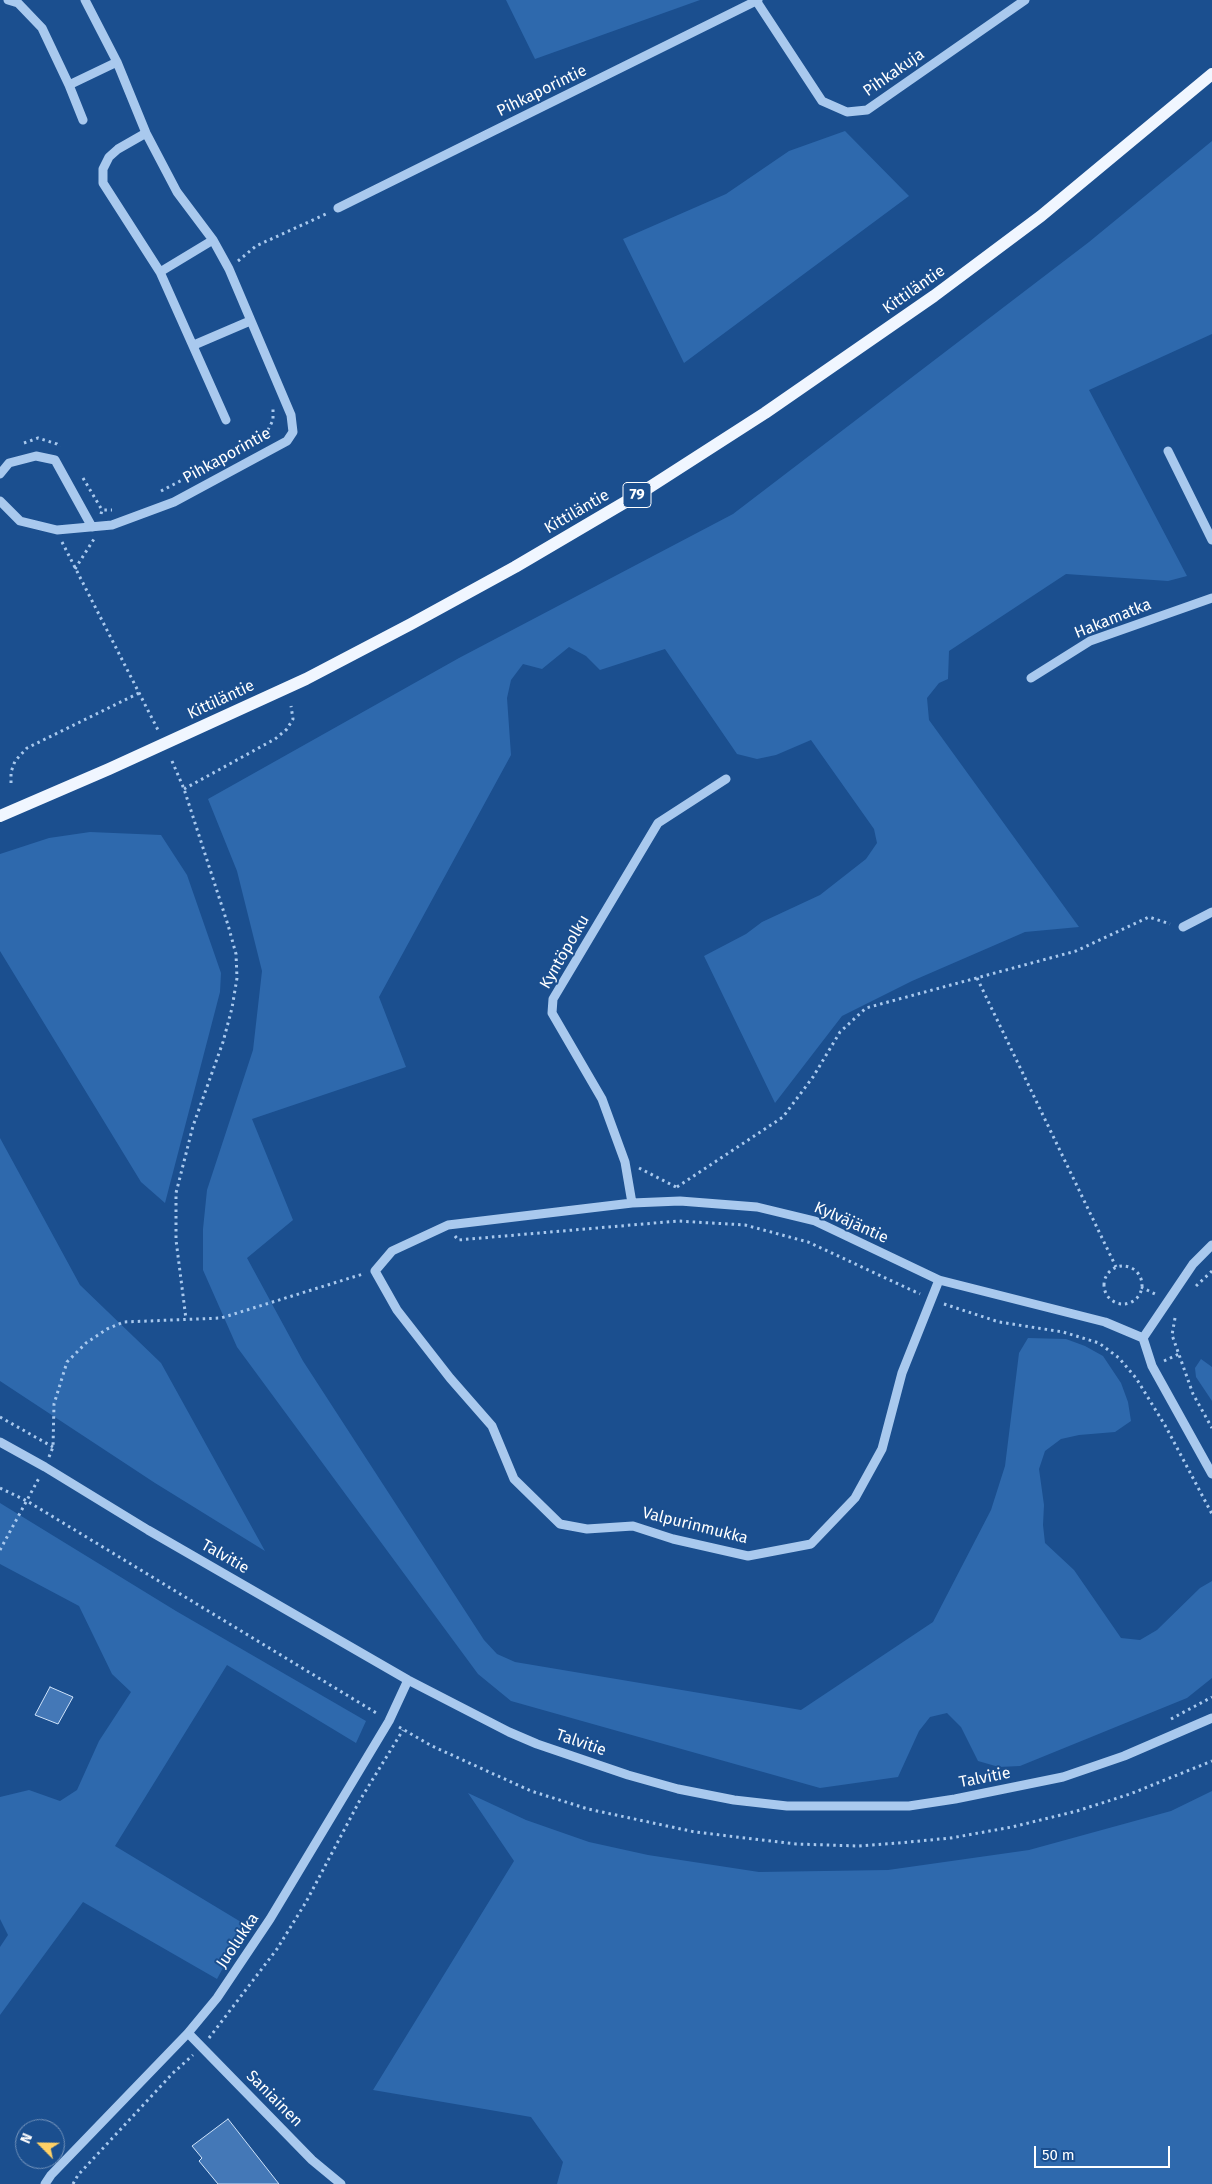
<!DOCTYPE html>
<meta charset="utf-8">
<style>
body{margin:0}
#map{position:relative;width:1212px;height:2184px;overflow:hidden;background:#1b4f8f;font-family:"Fira Sans",sans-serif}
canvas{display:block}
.north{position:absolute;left:15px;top:2119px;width:50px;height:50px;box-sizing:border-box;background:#1b4f8f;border:1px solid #7695bc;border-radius:50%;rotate:293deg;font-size:14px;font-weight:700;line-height:20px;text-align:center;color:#fff}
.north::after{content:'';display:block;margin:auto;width:18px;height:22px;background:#ffd166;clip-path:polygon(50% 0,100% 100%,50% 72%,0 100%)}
.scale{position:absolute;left:1034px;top:2146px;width:136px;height:22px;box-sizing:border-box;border:2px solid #fff;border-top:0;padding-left:6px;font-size:15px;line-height:18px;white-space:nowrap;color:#fff;-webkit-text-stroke:4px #1b4f8f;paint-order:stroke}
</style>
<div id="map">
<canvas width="1212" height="2184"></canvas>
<div class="north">N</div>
<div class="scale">50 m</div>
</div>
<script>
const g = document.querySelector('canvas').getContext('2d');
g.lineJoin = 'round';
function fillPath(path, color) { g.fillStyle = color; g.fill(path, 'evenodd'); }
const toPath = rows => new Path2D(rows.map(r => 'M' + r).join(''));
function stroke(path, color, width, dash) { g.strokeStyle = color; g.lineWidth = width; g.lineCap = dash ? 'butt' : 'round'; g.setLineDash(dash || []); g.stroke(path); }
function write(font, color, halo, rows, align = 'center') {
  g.font = font + ' "Fira Sans",sans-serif'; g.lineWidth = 4; g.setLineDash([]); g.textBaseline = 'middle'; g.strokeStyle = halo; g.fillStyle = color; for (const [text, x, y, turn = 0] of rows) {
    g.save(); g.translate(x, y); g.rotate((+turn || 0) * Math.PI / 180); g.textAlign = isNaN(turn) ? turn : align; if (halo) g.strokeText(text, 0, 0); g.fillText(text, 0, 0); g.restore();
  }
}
fillPath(toPath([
 [506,0,700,0,535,59],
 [845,131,909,196,684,363,623,239,726,194,789,151],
 [1212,141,1212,334,1089,390,1187,576,1168,581,1066,574,949,651,948,679,939,683,927,698,929,720,1079,927,1025,932,912,981,842,1016,775,1103,704,956,746,934,762,922,820,895,866,859,877,843,874,829,811,740,776,755,757,759,737,754,665,649,600,670,586,656,569,647,542,669,523,664,511,680,507,698,511,755,379,997,406,1067,252,1119,293,1220,247,1258,303,1361,484,1640,497,1654,515,1662,801,1710,933,1622,991,1510,1005,1466,1019,1353,1028,1338,1066,1339,1085,1346,1103,1356,1121,1383,1128,1402,1131,1421,1115,1432,1079,1435,1061,1439,1045,1451,1039,1469,1044,1505,1043,1525,1045,1543,1074,1570,1121,1638,1140,1640,1157,1630,1200,1588,1212,1581,1212,1678,1187,1698,1020,1766,999,1767,978,1761,961,1727,947,1713,930,1717,919,1731,898,1777,820,1788,511,1701,478,1674,237,1347,203,1270,203,1229,207,1190,253,1050,262,971,237,871,208,799,459,658,733,514,1089,242],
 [90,832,161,835,187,875,221,973,220,992,165,1203,141,1182,0,951,0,854,49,838],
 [0,1138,80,1285,161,1363,265,1551,155,1483,0,1381],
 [1201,1359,1212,1367,1212,1401,1196,1377,1195,1368],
 [0,1503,176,1611,366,1721,356,1743,227,1665,115,1846,246,1925,217,1979,83,1902,0,2015,0,1947,8,1935,0,1919,0,1797,29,1790,60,1801,77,1790,99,1741,131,1692,112,1674,79,1606,0,1564],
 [1212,1791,1212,2184,557,2184,563,2162,531,2117,373,2090,514,1861,468,1793,526,1820,589,1842,648,1855,759,1872,888,1870,1029,1850,1171,1811]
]), '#2e69ad');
const building = toPath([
 [50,1687,73,1697,58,1724,35,1715,50,1687],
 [228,2119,279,2184,218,2184,199,2161,202,2158,192,2146,228,2119]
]);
fillPath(building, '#4478b7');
stroke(building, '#cfe3fa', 1);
stroke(toPath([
 [238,261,256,246,326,214],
 [265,436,273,420,273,407],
 [24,443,38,438,57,444,60,447],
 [83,478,102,510],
 [161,491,184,479],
 [101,514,102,510,112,510],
 [62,542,158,730],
 [75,569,94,539],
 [172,761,184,789,228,925,236,954,237,978,232,1008,223,1042,193,1126,176,1193,176,1240,186,1319],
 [11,783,11,772,15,761,27,748,139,693],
 [184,789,275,739,287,729,293,719,291,706],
 [977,978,1116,1267],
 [639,1168,676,1187],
 [677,1187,783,1117,813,1077,840,1032,866,1008,1076,951,1149,917,1170,924],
 [455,1236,458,1240,678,1221,745,1225,808,1242,920,1294],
 '1104 1285a19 19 0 1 1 38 0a19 19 0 1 1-38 0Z',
 [1196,1286,1212,1271],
 [1141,1287,1157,1295],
 [944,1304,999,1322,1063,1332,1099,1343,1119,1358,1136,1378,1166,1427,1212,1514],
 [1175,1318,1172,1335,1193,1394,1212,1428],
 [1164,1361,1179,1354],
 [0,1417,53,1447],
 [49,1457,53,1447,54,1404,67,1362,86,1343,107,1329,124,1322,221,1318,363,1274],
 [0,1488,27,1501,378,1714],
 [0,1550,39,1478],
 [1171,1719,1212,1697],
 [399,1727,432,1746,531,1791,588,1809,695,1832,796,1844,858,1846,899,1843,951,1838,1012,1827,1077,1811,1130,1794,1212,1761],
 [209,2038,277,1949,306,1902,360,1800,403,1730],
 [73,2184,78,2175,173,2073,193,2055]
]), '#a9c9ee', 3, [2.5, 4]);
stroke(toPath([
 [8,0,18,3,42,28,69,85,83,120],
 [757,2,822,101,847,112,867,110,1025,0],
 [69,85,117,62],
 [146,133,118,149,109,157,103,169,103,183,160,272,226,420],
 [338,208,758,0],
 [160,272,213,240],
 [194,345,250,321],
 [1168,451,1212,540],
 [0,474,9,463,36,456,55,460,92,527],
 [0,501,20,521,57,530,112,525,174,502,287,441,293,432,291,415,229,269,213,240,177,192,146,133,117,62,85,0],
 [1031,678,1090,641,1212,598],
 [1183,927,1212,912],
 [632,1203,625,1162,602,1099,552,1013,553,999,658,823,726,779],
 [939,1280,902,1373,882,1449,855,1498,811,1544,748,1556,673,1539,633,1526,587,1529,560,1524,514,1479,492,1426,450,1378,397,1310,375,1271,392,1251,448,1225,632,1203,680,1201,757,1207,815,1221,939,1280,1105,1322,1143,1338],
 [1143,1338,1152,1366,1212,1474],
 [1143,1338,1193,1264,1212,1245],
 [0,1442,45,1467,148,1530,408,1680,509,1732,537,1744,628,1775,678,1789,734,1800,787,1806,909,1806,955,1799,1063,1777,1124,1756,1212,1718],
 [188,2033,312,2160,341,2184],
 [45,2184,51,2175,188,2033,217,1998,270,1919,389,1721,408,1680]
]), '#a9c9ee', 9);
stroke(toPath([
 [0,816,109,769,306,679,411,624,515,567,639,494,765,413,934,296,1041,216,1212,74]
]), '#f0f6ff', 12);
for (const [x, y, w] of [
 [637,495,28]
]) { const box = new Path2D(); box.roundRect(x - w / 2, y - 12.5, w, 25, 4); g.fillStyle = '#1b4f8f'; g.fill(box); stroke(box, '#fff', 1); }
write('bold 15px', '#fff', null, [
 ["79",637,495]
]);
write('16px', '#fff', '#1b4f8f', [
 ["Pihkakuja",894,73,-35],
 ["Pihkaporintie",542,91,-26],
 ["Kittiläntie",914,290,-35],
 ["Pihkaporintie",227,456,-29],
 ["Kittiläntie",577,512,-30],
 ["Hakamatka",1113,619,-22],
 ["Kittiläntie",221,700,-25],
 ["Kyntöpolku",565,952,-60],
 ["Kylväjäntie",851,1223,24],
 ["Valpurinmukka",695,1526,14],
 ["Talvitie",225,1557,30],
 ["Talvitie",581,1743,19],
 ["Talvitie",985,1778,-11],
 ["Juolukka",238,1941,-56],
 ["Saniainen",274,2099,45]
]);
</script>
